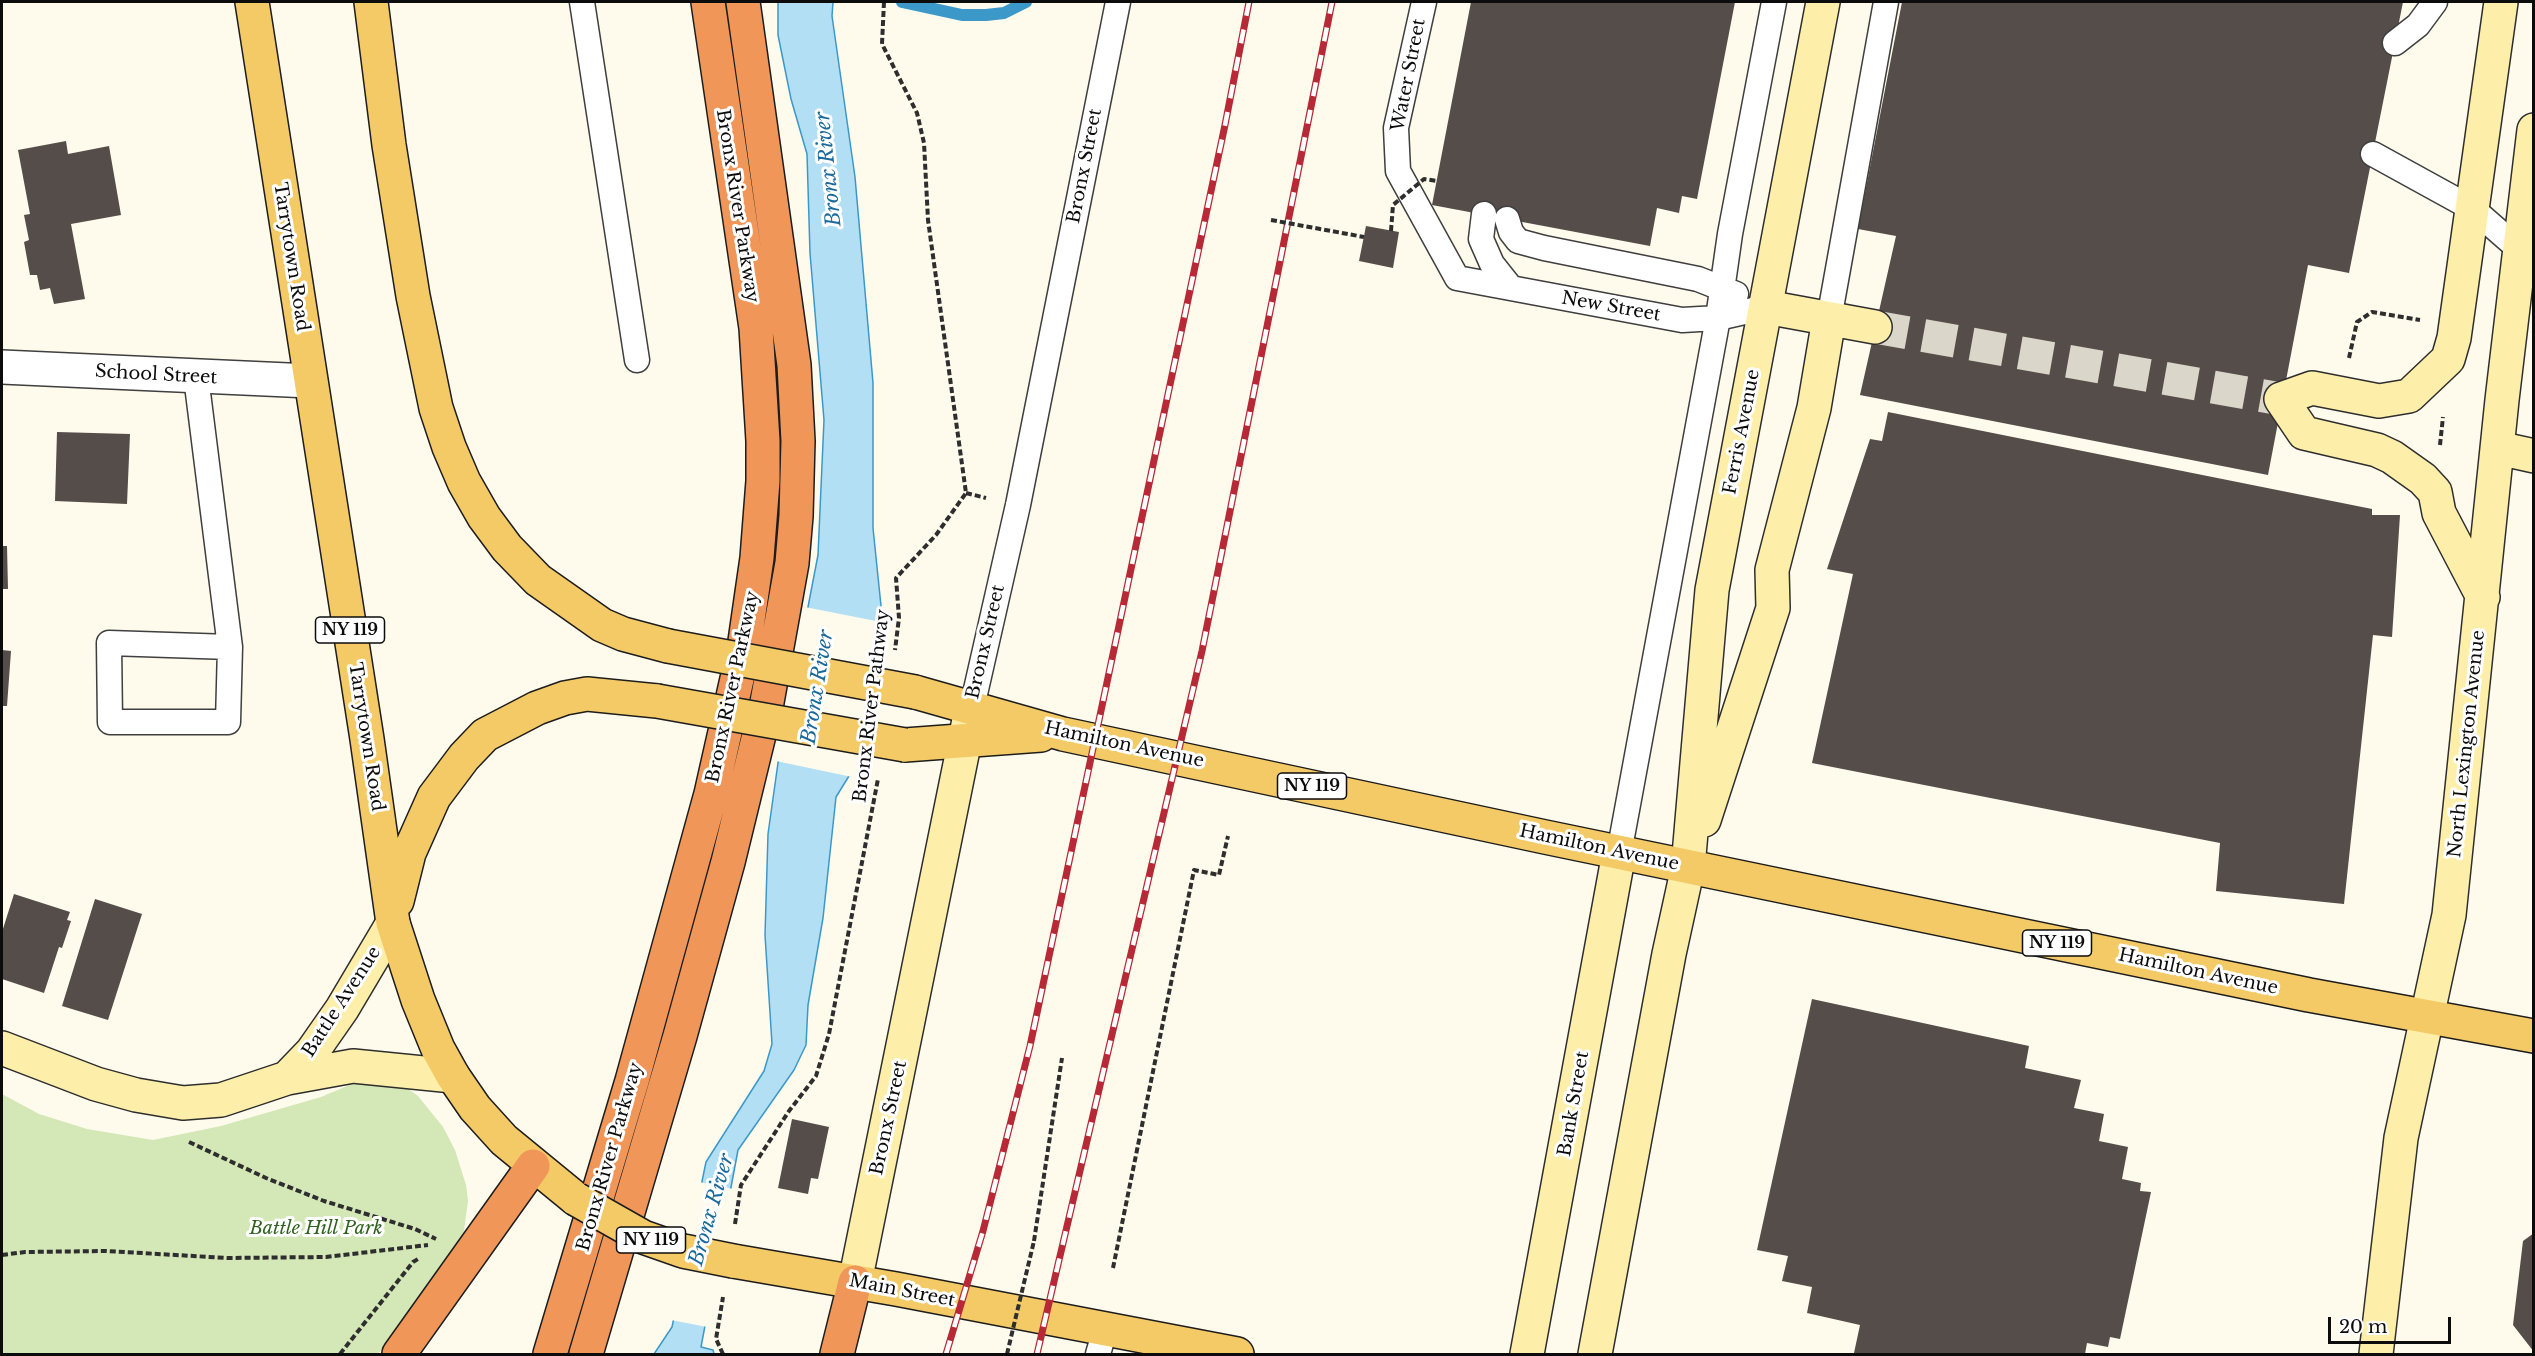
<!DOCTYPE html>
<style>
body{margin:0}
#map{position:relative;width:2535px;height:1356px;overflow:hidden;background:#fefaec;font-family:"Libre Baskerville",serif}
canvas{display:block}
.frame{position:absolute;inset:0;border:3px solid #0c0c0c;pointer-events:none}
.scale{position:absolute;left:2328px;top:1317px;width:123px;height:27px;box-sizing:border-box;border:3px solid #0c0c0c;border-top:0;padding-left:8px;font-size:18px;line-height:21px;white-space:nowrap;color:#0c0c0c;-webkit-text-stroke:4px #fff;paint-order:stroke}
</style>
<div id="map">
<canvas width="2535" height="1356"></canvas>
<div class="frame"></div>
<div class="scale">20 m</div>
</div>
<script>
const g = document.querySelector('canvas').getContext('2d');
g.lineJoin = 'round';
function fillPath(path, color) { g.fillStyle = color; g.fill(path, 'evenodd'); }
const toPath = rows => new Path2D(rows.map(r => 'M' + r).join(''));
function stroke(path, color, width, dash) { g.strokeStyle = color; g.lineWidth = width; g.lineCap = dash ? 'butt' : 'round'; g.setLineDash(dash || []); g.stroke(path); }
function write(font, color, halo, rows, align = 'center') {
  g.font = font + ' "Libre Baskerville",serif'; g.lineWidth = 6; g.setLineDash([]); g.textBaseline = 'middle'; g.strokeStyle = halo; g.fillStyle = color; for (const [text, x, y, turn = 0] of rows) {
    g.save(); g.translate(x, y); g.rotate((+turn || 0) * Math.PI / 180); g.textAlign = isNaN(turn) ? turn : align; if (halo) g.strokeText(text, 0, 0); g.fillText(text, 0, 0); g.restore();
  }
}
fillPath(toPath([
 [359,1081,402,1084,418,1096,443,1127,455,1150,466,1185,468,1201,463,1237,445,1270,378,1354,2,1354,2,1094,39,1114,87,1129,153,1140,221,1126,321,1097]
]), '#d3e7b7');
const water = toPath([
 [778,2,833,2,832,16,855,177,873,383,873,528,881,606,849,776,836,797,823,918,808,1005,806,1045,794,1070,738,1150,701,1347,713,1350,714,1354,654,1354,672,1327,706,1162,764,1071,772,1044,765,935,768,834,778,763,818,555,824,420,810,253,807,154,791,99,778,35,778,2]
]);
fillPath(water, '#b3dff4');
stroke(water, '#3c98c9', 1.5);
fillPath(toPath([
 [805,607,881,622,852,777,776,761],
 [699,1182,733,1189,707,1327,671,1320]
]), '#fefaec');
stroke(toPath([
 [902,2,962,15,986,15,1004,13,1026,2]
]), '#3c98c9', 12);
fillPath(toPath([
 [1471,2,1735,2,1697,199,1682,196,1679,213,1657,208,1650,246,1432,205],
 [1902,2,2403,2,2349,273,2308,265,2268,475,1860,395,1896,236,1858,229],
 [66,141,68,154,109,146,121,215,71,224,85,299,54,304,50,288,40,290,37,275,30,275,24,242,29,240,24,215,30,214,18,150],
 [1366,226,1399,232,1393,268,1359,261],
 [1888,412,2372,509,2372,515,2400,515,2392,637,2373,635,2344,904,2216,891,2220,843,1812,763,1853,574,1827,569,1870,439,1882,441],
 [57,432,130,434,127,504,55,501],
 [2,546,7,546,8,589,2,589],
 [2,650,11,651,7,706,2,706],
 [14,894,70,912,67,920,71,921,62,948,59,947,44,993,2,979,2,932],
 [95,899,142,914,108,1020,62,1006],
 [1812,999,2029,1046,2025,1068,2081,1080,2074,1108,2104,1114,2099,1141,2128,1147,2122,1179,2141,1183,2140,1191,2151,1192,2120,1339,2110,1337,2108,1347,2087,1343,2085,1354,1863,1354,1854,1353,1860,1325,1807,1313,1812,1287,1782,1281,1788,1256,1757,1250],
 [792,1119,829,1127,818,1179,811,1178,808,1194,778,1188],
 [2534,1233,2534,1352,2513,1325,2523,1241]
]), '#554d49');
stroke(toPath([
 [1875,327,2281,399]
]), '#dad6ca', 33, [33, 16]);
const lane = toPath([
 [582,2,637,360],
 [1424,2,1396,128,1398,171,1457,278,1682,320,1718,318,1766,307],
 [2395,43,2418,25,2435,2],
 [2373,154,2473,209,2520,250],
 [1484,214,1481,239,1492,264,1511,288],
 [1507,219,1511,232,1518,241,1544,248,1698,279,1736,294],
 [1829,319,1886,2],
 [196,377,230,647,228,722,110,722,109,643,230,647],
 [972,707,1018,505,1118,2],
 [1619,853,1718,318,1730,234,1774,2],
 [1098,1354,1105,1330]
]);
const street = toPath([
 [2,367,310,381]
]);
const secondary = toPath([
 [1766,307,1875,327],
 [2498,448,2534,456],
 [2483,597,2439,513,2435,492,2423,479,2392,457,2377,450,2304,433,2281,399,2312,388,2379,401,2409,396,2448,359,2454,338,2501,2],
 [1704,820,1773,608,1772,570,1814,408,1829,319],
 [2,1048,96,1084,136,1095,183,1103,221,1100,287,1078,353,1066,453,1076],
 [287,1078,312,1052,342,1009,393,923],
 [855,1282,970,715],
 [1527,1354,1619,853],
 [1595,1354,1669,954,1688,867,1712,590,1823,2],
 [2376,1354,2401,1138,2449,915,2502,400,2534,130]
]);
const primary = toPath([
 [252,2,367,739,393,923,418,1000,438,1049,453,1076,475,1108,504,1140,576,1199],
 [371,2,389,145,413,296,436,408,449,447,464,482,484,517,507,548,538,580,602,625,623,634,668,646],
 [915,692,1063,734,1545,837,2309,995,2534,1036],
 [905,745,1041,735],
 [397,901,409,853,434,797,464,757,485,735,537,708,565,698,587,694,657,701],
 [733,1261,896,1289,1237,1354]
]);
const highway = toPath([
 [399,1354,533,1166],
 [550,1354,632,1081,711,794,744,648,757,558,763,481,763,441,756,328,708,2],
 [586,1354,680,1036,728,862,767,702,792,563,796,516,798,441,794,365,743,2],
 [837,1354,855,1282]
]);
stroke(lane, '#3f3f3f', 27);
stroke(street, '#3f3f3f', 36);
stroke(secondary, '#2e2e2e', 36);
stroke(primary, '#1d1d1d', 36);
stroke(highway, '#1d1d1d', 36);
stroke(toPath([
 [884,2,882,44,917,113,924,143,928,220,966,493,936,535,896,578,899,618,895,650],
 [2349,358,2357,322,2372,312,2420,320],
 [2440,445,2443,417],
 [966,493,986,498],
 [189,1142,266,1178,324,1201,415,1229,436,1239],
 [735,1224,741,1185,789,1111,816,1076,829,1034,878,779],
 [1034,1241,1062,1058],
 [2,1255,25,1252,106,1251,228,1258,326,1257,428,1245],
 [1113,1268,1194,870,1219,875,1228,836],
 [340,1354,413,1262,418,1259],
 [723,1354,716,1339,723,1297]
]), '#2e2e2e', 4, [6, 3]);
stroke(lane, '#fff', 24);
stroke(street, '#fff', 33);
stroke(secondary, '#fdefa9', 33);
stroke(primary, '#f4ca66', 33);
stroke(highway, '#f09659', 33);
const rail = toPath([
 [946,1354,983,1231,1030,1046,1225,125,1249,2],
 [1037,1354,1202,651,1332,2]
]);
stroke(rail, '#b82937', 7);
stroke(rail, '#fff', 4.5, [14]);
const primaryBridge = toPath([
 [668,646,915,692],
 [657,701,905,745],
 [576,1199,643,1237,683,1251,733,1261]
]);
stroke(primaryBridge, '#1d1d1d', 36, []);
stroke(toPath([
 [1271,220,1364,237],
 [1391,231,1393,205,1424,179,1437,181],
 [1007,1354,1034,1241]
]), '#2e2e2e', 4, [6, 3]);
stroke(primaryBridge, '#f4ca66', 33);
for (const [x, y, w] of [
 [350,630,69],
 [1312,786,69],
 [2057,943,69],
 [651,1240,69]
]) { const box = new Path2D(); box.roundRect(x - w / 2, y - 13, w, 26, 4.5); g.fillStyle = '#fff'; g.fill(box); stroke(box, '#0c0c0c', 1.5); }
write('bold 16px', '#0c0c0c', null, [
 ["NY 119",350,630],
 ["NY 119",1312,786],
 ["NY 119",2057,943],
 ["NY 119",651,1240]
]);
write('18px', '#0c0c0c', '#fff', [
 ["Water Street",1409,75,-79],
 ["Bronx Street",1085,166,-79],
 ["Bronx River Parkway",737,206,81],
 ["Tarrytown Road",291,257,81],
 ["New Street",1611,307,10],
 ["School Street",156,375,3],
 ["Ferris Avenue",1742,432,-79],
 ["Bronx Street",986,642,-77],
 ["Bronx River Parkway",733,687,-78],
 ["Bronx River Pathway",872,706,-83],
 ["Tarrytown Road",366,737,81],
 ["North Lexington Avenue",2467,744,-84],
 ["Hamilton Avenue",1124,745,12],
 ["Hamilton Avenue",1599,848,12],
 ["Hamilton Avenue",2198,972,12],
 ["Battle Avenue",342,1002,-57],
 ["Bank Street",1574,1104,-80],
 ["Bronx Street",889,1118,-78],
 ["Bronx River Parkway",610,1157,-74],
 ["Main Street",902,1291,11]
]);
write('italic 18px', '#30621f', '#fff', [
 ["Battle Hill Park",316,1229]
]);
write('italic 20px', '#1a699a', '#fff', [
 ["Bronx River",829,169,-96],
 ["Bronx River",818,687,-81],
 ["Bronx River",712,1210,-74]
]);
</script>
